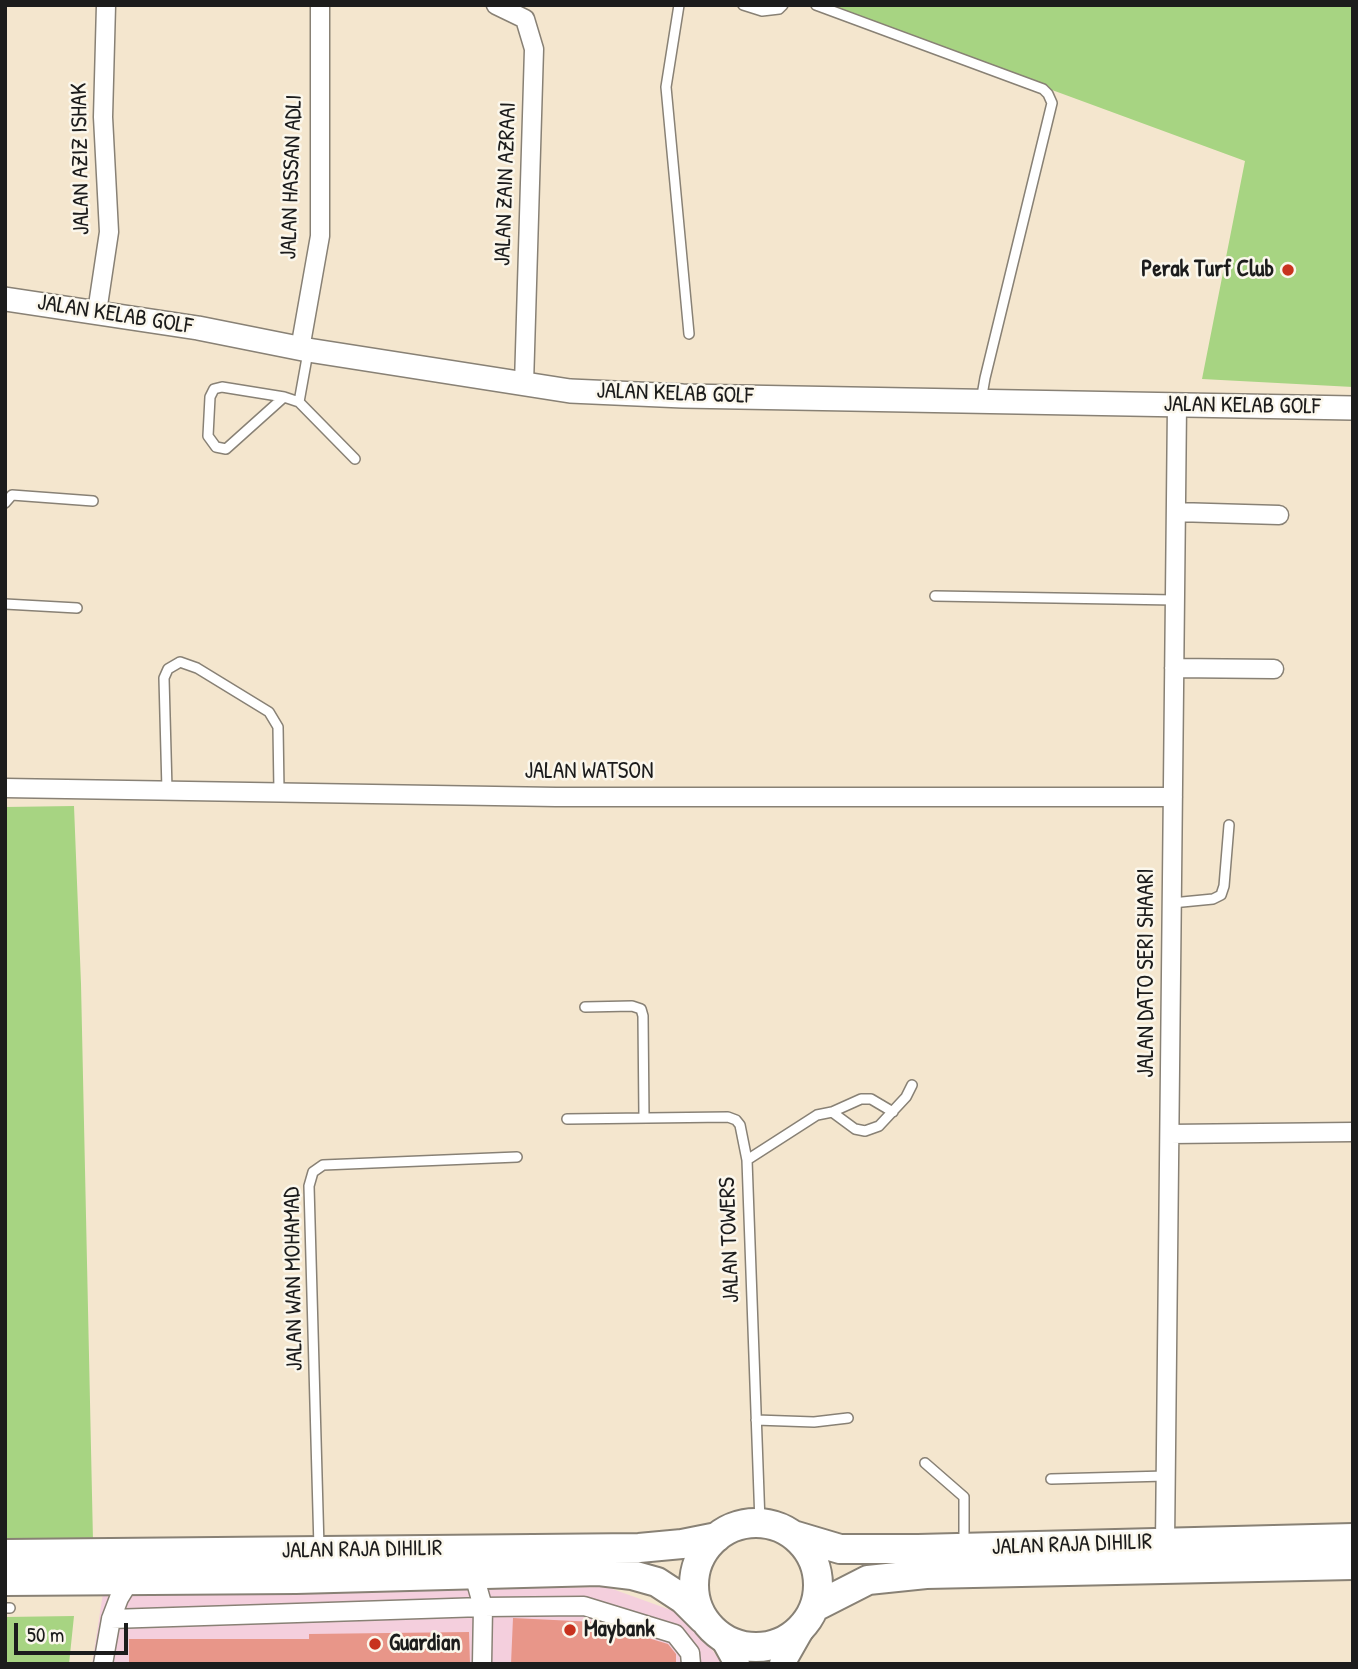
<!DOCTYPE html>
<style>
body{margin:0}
#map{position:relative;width:1358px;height:1669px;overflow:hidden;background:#f4e6ce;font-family:"Patrick Hand",sans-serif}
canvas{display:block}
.frame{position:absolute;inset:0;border:7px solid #1c1c1c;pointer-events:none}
.scale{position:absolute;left:14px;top:1623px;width:114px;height:32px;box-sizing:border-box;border:4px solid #1c1c1c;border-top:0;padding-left:9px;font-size:21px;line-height:24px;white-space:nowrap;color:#1c1c1c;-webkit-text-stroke:5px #fbf7ec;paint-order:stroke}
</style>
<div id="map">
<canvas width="1358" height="1669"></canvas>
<div class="frame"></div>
<div class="scale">50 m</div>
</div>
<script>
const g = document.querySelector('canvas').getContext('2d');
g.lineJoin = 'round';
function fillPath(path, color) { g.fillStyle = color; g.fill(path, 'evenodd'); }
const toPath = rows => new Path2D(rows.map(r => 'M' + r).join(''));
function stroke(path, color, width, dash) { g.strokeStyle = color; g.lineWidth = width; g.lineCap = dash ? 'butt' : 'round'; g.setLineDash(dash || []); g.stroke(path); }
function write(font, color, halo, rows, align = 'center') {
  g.font = font + ' "Patrick Hand",sans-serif'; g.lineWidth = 5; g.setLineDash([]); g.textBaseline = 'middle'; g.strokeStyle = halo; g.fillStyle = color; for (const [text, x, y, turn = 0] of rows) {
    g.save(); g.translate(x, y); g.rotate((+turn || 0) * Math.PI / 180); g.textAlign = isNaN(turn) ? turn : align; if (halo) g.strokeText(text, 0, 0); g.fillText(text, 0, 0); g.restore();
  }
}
fillPath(toPath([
 [607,1587,690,1617,722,1664,92,1664,103,1593]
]), '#f4cfdd');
fillPath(toPath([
 [821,5,1353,5,1353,387,1202,379,1245,161],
 [74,806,81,984,93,1541,5,1542,5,807],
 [74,1616,69,1664,5,1664,5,1617]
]), '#a7d482');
fillPath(toPath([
 [513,1618,595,1622,668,1644,676,1654,676,1664,511,1664],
 [469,1632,470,1664,129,1664,129,1639,309,1639,309,1634]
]), '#e89689');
const service = toPath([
 [679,5,666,87,689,334],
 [743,5,762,11,779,9,783,5],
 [816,5,1043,89,1048,94,1052,103,985,378,981,401],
 [308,352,299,402,355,459],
 [284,397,222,387,214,389,210,397,208,436,216,447,226,449,284,397,299,402],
 [5,503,12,495,93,501],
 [935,596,1175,600],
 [5,604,77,608],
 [167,790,164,678,168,669,180,662,197,668,269,712,278,727,279,791],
 [1172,903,1213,899,1221,895,1224,886,1229,825],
 [585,1007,632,1006,641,1009,643,1016,644,1118],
 [832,1112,861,1099,871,1099,893,1112],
 [567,1119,728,1117,736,1120,740,1125,747,1160,760,1523],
 [747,1160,817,1115,832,1112,855,1129,865,1131,879,1126,906,1097,912,1085],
 [756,1420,814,1422,848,1418],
 [925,1463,964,1497,964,1543],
 [1051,1479,1166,1476],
 [319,1548,309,1186,313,1172,323,1165,517,1157],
 [5,1608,10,1608]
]);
const minor = toPath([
 [496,5,525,19,534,49,524,384],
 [97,312,109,232,103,117,106,5],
 [300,349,320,236,320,5],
 [1176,512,1279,515],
 [1174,668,1274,669],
 [5,788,556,797,1173,797],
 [1170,1134,1353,1132],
 [1165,1542,1177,405],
 [474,1575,483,1607,482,1664],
 [111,1619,483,1607,584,1606,675,1634,690,1653,691,1664],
 [103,1664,111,1619,119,1598,130,1580]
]);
const tertiary = toPath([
 [5,299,198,328,308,350,570,391,683,396,1353,408]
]);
const secondary = toPath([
 [722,1637,737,1664],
 [782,1664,803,1627]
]);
const primary = toPath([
 '694 1585a62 62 0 1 1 124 0a62 62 0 1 1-124 0Z',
 [793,1535,840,1549,918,1549,1353,1538],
 [5,1554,639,1548,682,1544,717,1537],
 [5,1581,296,1579,599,1571,632,1575,657,1582,683,1599,703,1619],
 [815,1607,868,1580,926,1574,1353,1565]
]);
stroke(service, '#888175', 12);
stroke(minor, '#888175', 21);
stroke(tertiary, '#888175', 26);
stroke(secondary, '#888175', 28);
stroke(primary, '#888175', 32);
stroke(service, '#fff', 9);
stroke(minor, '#fff', 18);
stroke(tertiary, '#fff', 23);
stroke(secondary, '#fff', 24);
stroke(primary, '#fff', 28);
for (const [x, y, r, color] of [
 [1288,270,7,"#c8321e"],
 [570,1630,7,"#c8321e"],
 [375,1644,7,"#c8321e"]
]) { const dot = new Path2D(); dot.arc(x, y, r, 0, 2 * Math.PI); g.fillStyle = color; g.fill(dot); stroke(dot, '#fbf7ec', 2.5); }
write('23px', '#1c1c1c', '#fbf7ec', [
 ["JALAN AZIZ ISHAK",81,159,-91],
 ["JALAN HASSAN ADLI",292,177,-88],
 ["JALAN ZAIN AZRAAI",506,184,-88],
 ["JALAN KELAB GOLF",115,315,9],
 ["JALAN KELAB GOLF",675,394,2],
 ["JALAN KELAB GOLF",1242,406,1],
 ["JALAN WATSON",589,772],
 ["JALAN DATO SERI SHAARI",1147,973,-90],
 ["JALAN TOWERS",730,1240,-92],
 ["JALAN WAN MOHAMAD",294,1279,-91],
 ["JALAN RAJA DIHILIR",1072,1545,-2],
 ["JALAN RAJA DIHILIR",362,1550,-1]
]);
write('bold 23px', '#1c1c1c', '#fbf7ec', [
 ["Perak Turf Club",1274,270,"right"],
 ["Maybank",584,1630],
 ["Guardian",389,1644]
], 'left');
</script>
